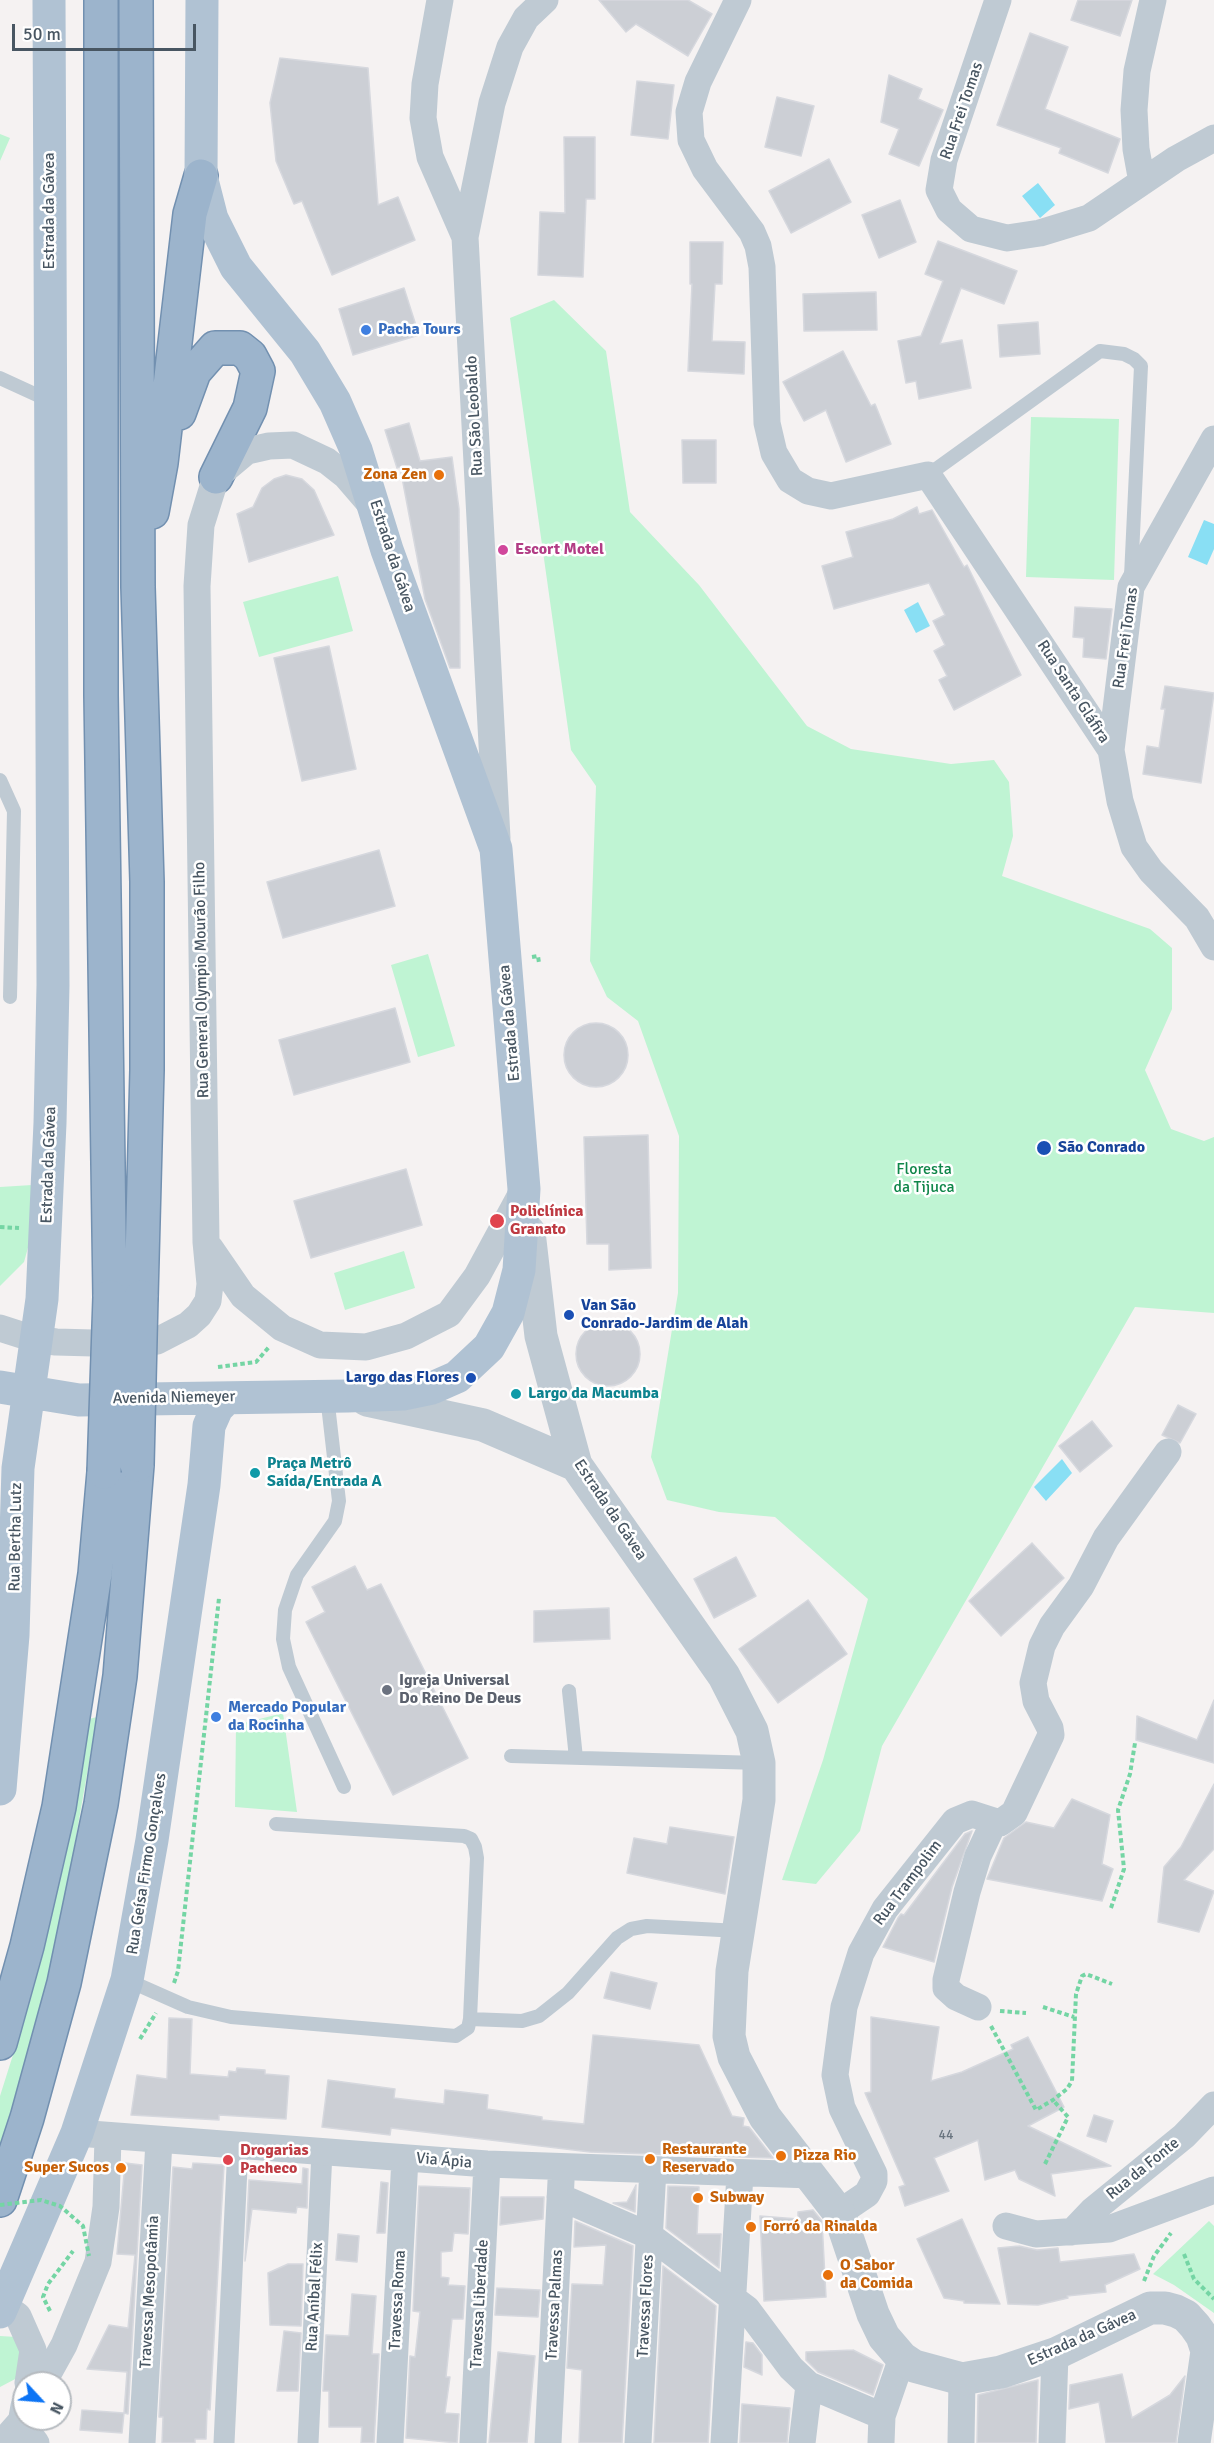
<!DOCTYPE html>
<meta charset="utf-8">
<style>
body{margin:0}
#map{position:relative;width:1214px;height:2443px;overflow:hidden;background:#f5f2f2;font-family:Signika,sans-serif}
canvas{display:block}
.north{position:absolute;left:12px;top:2371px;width:60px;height:60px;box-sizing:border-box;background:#fff;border:2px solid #b6bbc0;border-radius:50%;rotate:116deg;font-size:16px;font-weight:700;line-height:24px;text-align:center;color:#485662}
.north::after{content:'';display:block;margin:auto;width:21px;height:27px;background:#0c74f5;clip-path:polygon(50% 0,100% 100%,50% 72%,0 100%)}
.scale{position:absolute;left:12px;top:24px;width:184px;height:27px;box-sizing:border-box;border:3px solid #485662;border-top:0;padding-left:8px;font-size:18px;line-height:21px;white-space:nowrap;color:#485662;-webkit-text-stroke:4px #fff;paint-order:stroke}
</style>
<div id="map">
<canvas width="1214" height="2443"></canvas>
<div class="north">N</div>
<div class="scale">50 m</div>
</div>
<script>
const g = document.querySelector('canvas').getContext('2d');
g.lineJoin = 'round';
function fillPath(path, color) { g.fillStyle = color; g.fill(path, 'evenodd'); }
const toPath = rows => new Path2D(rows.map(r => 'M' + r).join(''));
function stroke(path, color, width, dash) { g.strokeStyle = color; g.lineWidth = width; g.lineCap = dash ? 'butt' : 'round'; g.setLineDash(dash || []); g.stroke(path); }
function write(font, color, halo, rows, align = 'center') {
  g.font = font + ' Signika,sans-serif'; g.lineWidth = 5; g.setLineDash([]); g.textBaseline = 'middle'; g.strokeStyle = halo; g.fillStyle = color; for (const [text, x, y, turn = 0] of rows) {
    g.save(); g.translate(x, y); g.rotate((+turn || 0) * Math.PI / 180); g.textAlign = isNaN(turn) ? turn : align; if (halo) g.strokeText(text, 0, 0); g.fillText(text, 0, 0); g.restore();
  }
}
fillPath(toPath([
 [0,134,10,138,0,161],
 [554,300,606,351,630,512,699,585,807,726,851,749,951,764,994,760,1009,782,1013,836,1002,876,1150,929,1172,948,1172,1009,1145,1070,1171,1129,1204,1141,1214,1137,1214,1313,1135,1307,882,1746,860,1831,816,1884,782,1880,823,1760,868,1599,775,1517,719,1512,667,1500,651,1457,678,1293,679,1136,638,1021,607,997,590,961,596,786,571,750,510,318],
 [1031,417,1119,419,1114,580,1026,577],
 [338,576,353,631,259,657,243,602],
 [428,954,455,1046,418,1057,391,965],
 [32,1185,31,1237,24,1262,0,1286,0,1187],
 [404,1251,415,1288,345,1310,334,1273],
 [283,1713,297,1812,235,1807,236,1725],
 [97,1717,57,1945,0,2152,0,2096,24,2020,58,1878,89,1719],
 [1209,2221,1214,2226,1214,2313,1174,2285,1153,2274],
 [0,2336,17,2337,31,2352,21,2376,0,2387]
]), '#bff4d3');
fillPath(toPath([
 [1038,183,1055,205,1040,218,1022,196],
 [1204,520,1214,524,1214,549,1207,565,1188,557],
 [918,602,930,626,916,633,904,610],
 [1062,1459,1072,1473,1046,1501,1034,1487]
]), '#89dff4');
const building = toPath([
 [599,0,688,0,712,14,688,56,636,24,626,32,599,0],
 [1078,0,1132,0,1120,36,1071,20,1078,0],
 [1030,33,1068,47,1045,109,1120,139,1108,173,1059,153,1061,148,997,125,1030,33],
 [280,58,368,68,378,205,398,197,415,240,332,275,302,201,294,204,276,161,270,103,280,58],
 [889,75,922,89,918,99,943,110,919,166,889,154,899,129,881,122,889,75],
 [637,81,674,85,668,139,631,135,637,81],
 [777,97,814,106,801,156,765,147,777,97],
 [564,137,595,137,595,199,586,199,583,277,538,275,540,212,565,213,564,137],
 [829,159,851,202,791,233,769,191,829,159],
 [900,200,916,242,879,258,862,215,900,200],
 [938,241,1017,271,1004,304,961,288,940,344,962,340,971,388,919,399,916,381,906,383,898,341,921,336,943,281,925,274,938,241],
 [690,242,723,242,722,284,715,284,712,341,745,342,744,374,688,371,692,284,690,284,690,242],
 [404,288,419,335,353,355,339,309,404,288],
 [876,292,877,330,804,331,803,294,876,292],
 [1038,322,1040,354,1000,357,998,325,1038,322],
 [843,351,871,406,875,404,891,444,846,462,826,410,804,421,783,382,843,351],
 [409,423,420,461,452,457,459,509,460,668,450,668,425,599,400,467,397,468,385,430,409,423],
 [682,440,716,440,716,483,683,483,682,440],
 [286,475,302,479,314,490,334,535,249,562,237,514,253,507,262,488,274,479,286,475],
 [917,507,919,514,932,510,964,567,967,565,1021,675,954,710,939,680,947,676,934,651,945,645,933,621,945,615,929,583,834,609,822,566,853,557,846,532,893,519,917,507],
 [1075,607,1112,609,1106,659,1083,657,1084,638,1073,637,1075,607],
 [329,646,356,769,302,781,274,658,329,646],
 [1165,686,1214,693,1201,783,1143,774,1147,746,1159,748,1165,709,1161,709,1165,686],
 [379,850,395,906,283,938,267,882,379,850],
 [395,1008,410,1062,294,1095,279,1040,395,1008],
 '564 1055a32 32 0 1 1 64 0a32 32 0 1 1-64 0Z',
 [648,1135,651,1268,609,1270,609,1244,587,1244,584,1137,648,1135],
 [406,1169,422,1225,311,1258,294,1201,406,1169],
 '576 1354a32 32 0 1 1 64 0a32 32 0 1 1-64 0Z',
 [1178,1405,1196,1414,1180,1443,1162,1435,1178,1405],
 [1092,1421,1112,1446,1080,1472,1059,1446,1092,1421],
 [1032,1543,1064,1578,1001,1636,969,1601,1032,1543],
 [736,1557,756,1596,714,1618,694,1579,736,1557],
 [355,1566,367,1590,381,1584,468,1758,393,1795,306,1622,325,1612,312,1587,355,1566],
 [808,1600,847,1654,778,1703,739,1649,808,1600],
 [609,1608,610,1639,534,1642,534,1611,609,1608],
 [1214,1700,1214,1763,1136,1740,1137,1716,1197,1740,1214,1700],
 [1214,1784,1214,1849,1184,1880,1214,1891,1199,1932,1158,1922,1164,1867,1181,1847,1214,1784],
 [1072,1799,1110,1815,1102,1864,1113,1869,1102,1901,987,1879,1004,1838,1026,1822,1054,1828,1072,1799],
 [670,1827,734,1837,725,1894,627,1873,634,1838,667,1844,670,1827],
 [972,1831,952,1887,934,1962,883,1947,898,1918,901,1914,904,1915,965,1834,972,1831],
 [611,1972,657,1983,650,2009,604,1998,611,1972],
 [871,2017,939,2027,931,2081,962,2072,1013,2049,1011,2045,1028,2037,1064,2107,1028,2126,1111,2166,1051,2174,1055,2196,1019,2179,1015,2170,985,2180,978,2140,934,2158,949,2191,905,2206,899,2187,905,2185,865,2093,871,2092,871,2017],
 [169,2018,192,2019,190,2074,228,2077,229,2071,236,2072,237,2068,265,2070,265,2074,289,2076,286,2119,219,2115,219,2120,131,2115,137,2075,167,2079,169,2018],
 [593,2035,699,2045,732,2116,744,2118,743,2126,749,2127,773,2158,590,2152,391,2128,390,2135,322,2127,328,2080,395,2089,394,2098,444,2104,445,2090,488,2095,487,2109,542,2117,542,2120,584,2124,593,2035],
 [1094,2115,1113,2121,1106,2142,1087,2136,1094,2115],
 [125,2163,142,2165,128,2414,124,2413,127,2372,87,2369,109,2325,128,2328,135,2255,117,2254,125,2163],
 [193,2163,224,2165,210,2410,207,2409,206,2439,195,2439,195,2443,162,2443,163,2417,159,2417,173,2167,192,2169,193,2163],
 [303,2168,308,2169,307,2208,297,2207,296,2213,252,2209,245,2261,249,2180,302,2184,303,2168],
 [381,2182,388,2183,385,2233,377,2233,381,2182],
 [636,2185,635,2212,613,2203,627,2202,636,2185],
 [419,2186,470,2188,468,2234,454,2233,452,2251,441,2252,441,2277,449,2278,448,2285,465,2286,463,2319,452,2319,446,2377,450,2377,445,2413,459,2414,457,2443,406,2438,410,2356,415,2357,420,2312,413,2311,419,2186],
 [668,2186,699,2187,697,2234,721,2234,719,2268,666,2228,668,2186],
 [501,2197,544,2197,543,2219,500,2225,501,2197],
 [813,2210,822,2221,826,2297,764,2301,760,2216,798,2219,798,2212,813,2210],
 [962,2219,1000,2304,964,2303,964,2301,944,2298,917,2239,962,2219],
 [575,2221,633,2246,622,2443,579,2443,582,2370,567,2368,572,2284,603,2285,606,2245,574,2247,575,2221],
 [338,2234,359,2236,357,2262,336,2260,338,2234],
 [1019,2246,1037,2250,1058,2248,1060,2262,1134,2254,1140,2269,1105,2285,1106,2292,1067,2296,1068,2298,1038,2305,1008,2304,998,2248,1019,2246],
 [288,2264,303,2264,301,2326,270,2325,268,2273,288,2264],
 [663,2266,716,2306,708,2443,654,2443,663,2266],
 [497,2288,540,2290,538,2317,495,2315,497,2288],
 [352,2294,376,2296,372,2354,379,2354,374,2443,361,2443,362,2427,329,2427,329,2391,323,2391,326,2335,349,2336,352,2294],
 [284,2331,301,2333,298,2391,277,2391,284,2331],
 [746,2342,753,2343,762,2355,762,2375,744,2367,746,2342],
 [853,2350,883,2365,873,2395,818,2372,806,2360,806,2352,853,2350],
 [498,2352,535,2356,527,2443,489,2443,498,2352],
 [1122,2374,1132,2418,1170,2395,1185,2376,1176,2443,1106,2443,1099,2402,1069,2409,1070,2385,1122,2374],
 [1038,2380,1036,2443,977,2443,978,2395,1038,2380],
 [742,2404,790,2408,787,2443,740,2443,742,2404],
 [82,2410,124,2413,122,2433,80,2430,82,2410]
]);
fillPath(building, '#cccfd5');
stroke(building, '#d6d8de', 1.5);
const trunk = toPath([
 [101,0,101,695,110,1297],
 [136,0,138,587,147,882,147,1070,141,1297],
 [179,413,194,372,215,348,240,348,250,356,258,371,250,408,216,477],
 [152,512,161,463,190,214,201,176],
 [0,2043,27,1946,59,1807,95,1574,104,1472],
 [0,2200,27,2118,64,1983,101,1804,120,1676,137,1465]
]);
stroke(trunk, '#7290b0', 36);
stroke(toPath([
 [532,957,538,956,539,963],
 [0,1227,19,1228],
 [218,1367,256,1362,269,1347],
 [1111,1908,1124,1869,1118,1810,1130,1774,1135,1743],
 [174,1983,178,1971,219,1598],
 [1043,2007,1074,2017],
 [1000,2011,1026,2013],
 [991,2026,1036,2110,1053,2100,1067,2089,1072,2081,1076,1994,1082,1976,1086,1974,1112,1984],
 [140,2039,156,2013],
 [1045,2164,1068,2117,1053,2100],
 [1184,2254,1194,2279,1214,2299],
 [1144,2281,1154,2256,1171,2233],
 [50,2311,43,2297,48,2284,73,2251]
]), '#74d5a4', 4, [4.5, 3]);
stroke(toPath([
 [0,378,50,401],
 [928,475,1100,351,1124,354,1134,359,1141,366,1131,576],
 [0,780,14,811,10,997],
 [327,1396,339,1501,335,1521,297,1575,285,1610,283,1639,289,1667,344,1787],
 [569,1691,576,1758],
 [511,1756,759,1763],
 [127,1980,188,2007,231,2017,456,2036,468,2028,470,2019,477,1858,475,1847,471,1839,464,1836,276,1824],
 [470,2019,522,2021,539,2016,568,1993,617,1938,631,1929,647,1926,738,1931]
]), '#bfcad3', 14);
stroke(toPath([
 [224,2443,238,2146],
 [308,2443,322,2152]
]), '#bfcad3', 21);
stroke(toPath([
 [440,0,425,84,423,118,430,157,465,237],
 [738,0,698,82,689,112,691,140,705,169,752,232,758,246,762,267,767,423,774,453,790,480,808,491,831,496,928,475,1111,750,1120,801,1134,847,1151,871,1197,918,1214,947],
 [998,0,944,160,939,190,949,210,971,229,1007,238,1040,233,1089,218,1176,159,1214,138],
 [1142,182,1136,149,1134,110,1137,71,1153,0],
 [1111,750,1131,587,1214,439],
 [497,838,465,237,492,103,510,47,526,18,545,0],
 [210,1248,243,1296,282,1328,320,1345,366,1347,406,1336,449,1314,477,1276,523,1191],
 [0,1328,34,1339,56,1342,130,1344,157,1341,188,1325,199,1315,208,1301,210,1284,206,1242,197,586,201,525,216,477,247,451,269,446,293,445,327,461,346,476,371,505],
 [978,2007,956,1997,946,1988,946,1980,967,1892,978,1856,994,1822],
 [77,2133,487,2164,812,2175],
 [560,2197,650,2236,747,2309,791,2368,809,2385,882,2416],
 [839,2213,867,2194,874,2181,874,2174,842,2108,835,2075,844,2007,861,1953,885,1909,955,1821,972,1814,1000,1823,1014,1813,1051,1735,1050,1728,1036,1701,1033,1683,1042,1646,1052,1626,1081,1586,1106,1538,1168,1452],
 [1006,2226,1036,2234,1109,2229,1214,2190],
 [1072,2232,1092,2211,1184,2136,1214,2105],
 [4,2306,18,2316,33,2350,28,2383],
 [43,2383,64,2345,98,2262,106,2207,108,2137],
 [24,2406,21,2423,36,2443],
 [2,2443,24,2418],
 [142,2443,159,2141],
 [390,2443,405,2158],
 [473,2443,487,2164],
 [548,2443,561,2181],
 [638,2443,653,2169],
 [724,2443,740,2174],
 [802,2443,809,2385],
 [881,2443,882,2416,902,2358],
 [961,2443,962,2379],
 [1052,2443,1055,2354]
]), '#bfcad3', 27);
stroke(toPath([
 [529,1232,541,1336,576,1465,724,1676,752,1731,759,1763,759,1800,732,1971,729,2036,734,2057,765,2117,839,2213,873,2314,884,2337,902,2358,914,2366,962,2379,1001,2372,1055,2354,1150,2308,1165,2308,1176,2311,1186,2316,1195,2326,1202,2336,1207,2351,1194,2443],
 [367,1400,483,1425,576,1465]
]), '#bfcad3', 33);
stroke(toPath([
 [0,1387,79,1400,348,1396,403,1394,432,1388,457,1377,489,1347,508,1313,519,1270,524,1189,496,849,387,550,356,450,335,402,305,352,236,267,212,219,201,176,202,0],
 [0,1789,13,1635,18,1468,42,1299,50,1123,53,985,49,0],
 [0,2312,77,2133,127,1980,152,1840,204,1485,209,1426,217,1408,226,1399]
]), '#b0c2d3', 33);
stroke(trunk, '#9cb4cc', 33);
const trunkBridge = toPath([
 [137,1465,141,1297],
 [104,1472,110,1297]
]);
stroke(trunkBridge, '#7290b0', 36, []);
stroke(toPath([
 [0,2205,41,2200,60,2206,83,2226,89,2256]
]), '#74d5a4', 4, [4.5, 3]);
stroke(trunkBridge, '#9cb4cc', 33);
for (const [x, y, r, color] of [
 [366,330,6,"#3f7fe0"],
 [439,475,6,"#e8710a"],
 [503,550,6,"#d1479c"],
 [1044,1148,8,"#1a4fb4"],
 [497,1221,8,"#e0444e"],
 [569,1315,6,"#1a4fb4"],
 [471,1378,6,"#1a4fb4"],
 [516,1394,6,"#0f9aa8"],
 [255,1473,6,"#0f9aa8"],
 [387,1690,6,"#6b7280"],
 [216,1717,6,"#3f7fe0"],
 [781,2156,6,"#e8710a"],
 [650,2159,6,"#e8710a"],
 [228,2160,6,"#e0444e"],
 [121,2168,6,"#e8710a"],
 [698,2198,6,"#e8710a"],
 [751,2227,6,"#e8710a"],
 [828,2275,6,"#e8710a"]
]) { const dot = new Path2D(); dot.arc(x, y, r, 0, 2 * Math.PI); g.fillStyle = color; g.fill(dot); stroke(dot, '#fff', 2); }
write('14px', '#69747f', null, [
 ["44",946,2135]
]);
write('16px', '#485662', '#fff', [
 ["Rua Frei Tomas",962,111,-71],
 ["Estrada da Gávea",50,211,-90],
 ["Rua São Leobaldo",475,416,-93],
 ["Estrada da Gávea",392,556,72],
 ["Rua Frei Tomas",1126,638,-82],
 ["Rua Santa Gláfira",1073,692,57],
 ["Rua General Olympio Mourão Filho",202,980,-91],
 ["Estrada da Gávea",510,1023,-95],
 ["Estrada da Gávea",49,1165,-88],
 ["Avenida Niemeyer",174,1398,-1],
 ["Estrada da Gávea",610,1510,56],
 ["Rua Bertha Lutz",16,1537,-89],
 ["Rua Geísa Firmo Gonçalves",147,1864,-81],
 ["Rua Trampolim",908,1883,-53],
 ["Via Ápia",444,2161,5],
 ["Rua da Fonte",1143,2169,-39],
 ["Travessa Mesopotâmia",150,2292,-87],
 ["Rua Aníbal Félix",315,2297,-87],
 ["Travessa Roma",398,2300,-87],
 ["Travessa Liberdade",480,2304,-87],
 ["Travessa Palmas",555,2305,-87],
 ["Travessa Flores",646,2306,-87],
 ["Estrada da Gávea",1082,2338,-24]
]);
write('bold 16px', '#366cbe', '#fff', [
 ["Pacha Tours",378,330],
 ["Mercado Popular",228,1708],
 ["da Rocinha",228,1726]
], 'left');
write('bold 16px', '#c56008', '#fff', [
 ["Zona Zen",427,475,"right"],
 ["Restaurante",662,2150],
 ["Reservado",662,2168],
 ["Pizza Rio",793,2156],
 ["Super Sucos",109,2168,"right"],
 ["Subway",710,2198],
 ["Forró da Rinalda",763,2227],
 ["O Sabor",840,2266],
 ["da Comida",840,2284]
], 'left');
write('bold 16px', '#b23c85', '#fff', [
 ["Escort Motel",515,550]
], 'left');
write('bold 16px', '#164399', '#fff', [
 ["São Conrado",1058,1148],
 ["Van São",581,1306],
 ["Conrado-Jardim de Alah",581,1324],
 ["Largo das Flores",459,1378,"right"]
], 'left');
write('16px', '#10864a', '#fff', [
 ["Floresta",924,1170],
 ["da Tijuca",924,1188]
]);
write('bold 16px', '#be3a42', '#fff', [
 ["Policlínica",510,1212],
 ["Granato",510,1230],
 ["Drogarias",240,2151],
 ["Pacheco",240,2169]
], 'left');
write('bold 16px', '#0d838f', '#fff', [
 ["Largo da Macumba",528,1394],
 ["Praça Metrô",267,1464],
 ["Saída/Entrada A",267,1482]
], 'left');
write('bold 16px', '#5b616d', '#fff', [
 ["Igreja Universal",399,1681],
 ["Do Reino De Deus",399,1699]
], 'left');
</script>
